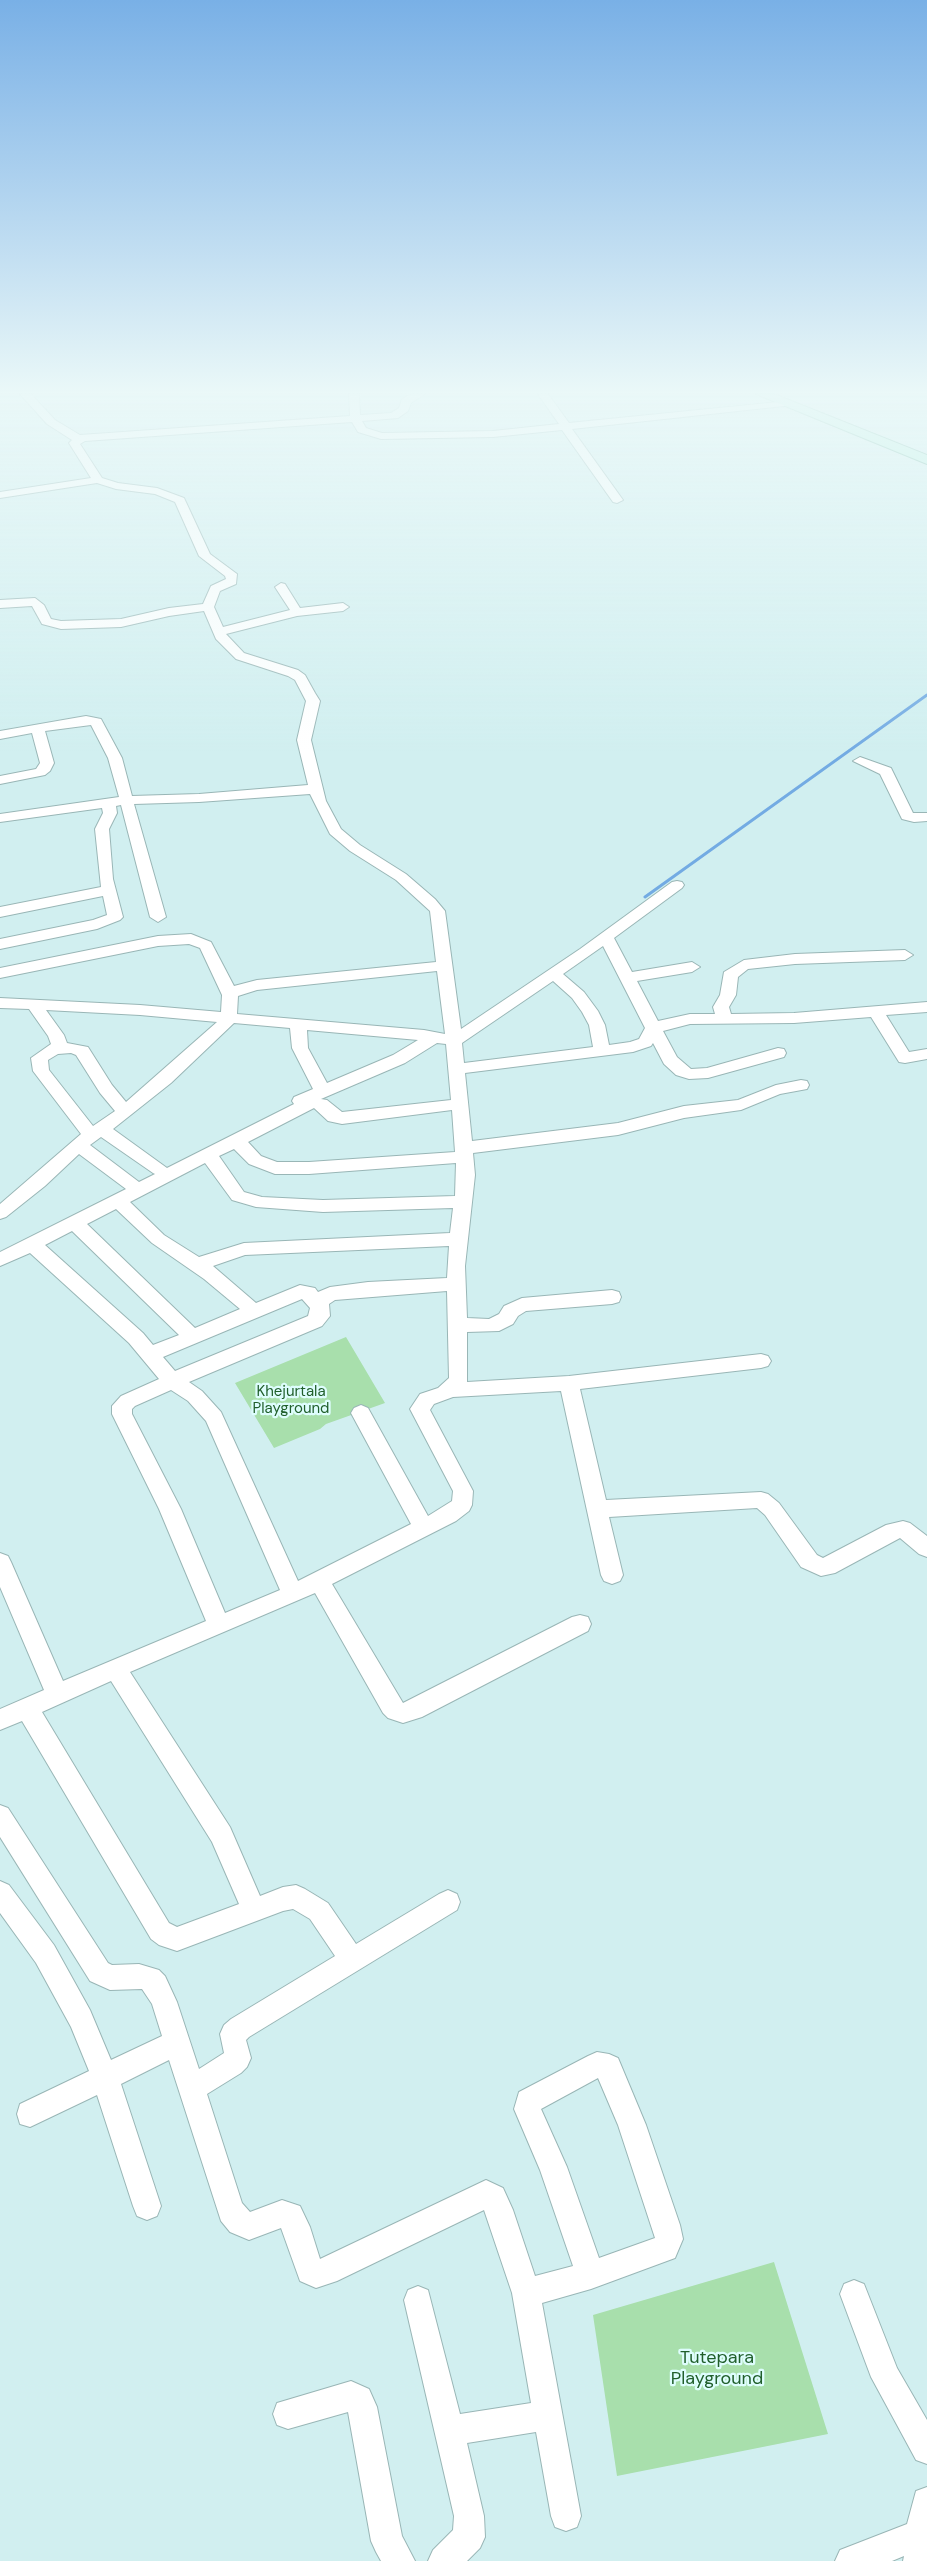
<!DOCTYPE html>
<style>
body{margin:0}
canvas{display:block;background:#d1eff0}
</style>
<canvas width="927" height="2561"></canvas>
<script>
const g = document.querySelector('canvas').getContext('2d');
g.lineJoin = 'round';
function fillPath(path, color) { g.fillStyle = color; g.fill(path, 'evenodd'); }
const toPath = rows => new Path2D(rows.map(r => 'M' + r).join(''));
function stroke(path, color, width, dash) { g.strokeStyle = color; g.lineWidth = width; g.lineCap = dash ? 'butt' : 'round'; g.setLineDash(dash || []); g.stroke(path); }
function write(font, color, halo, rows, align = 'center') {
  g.font = font + ' "DM Sans",sans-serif'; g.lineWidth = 4.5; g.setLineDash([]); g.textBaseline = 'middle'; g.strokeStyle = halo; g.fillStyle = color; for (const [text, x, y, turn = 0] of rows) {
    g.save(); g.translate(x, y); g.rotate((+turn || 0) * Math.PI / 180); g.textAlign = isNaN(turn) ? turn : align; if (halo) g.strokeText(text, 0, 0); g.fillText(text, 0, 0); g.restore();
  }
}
fillPath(toPath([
 [346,1337,385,1403,326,1424,320,1429,274,1448,235,1383],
 [774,2262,828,2434,617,2476,593,2315]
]), '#a8dfac');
stroke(toPath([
 [645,897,927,695]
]), '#73abe3', 3);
const minor = toPath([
 [20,394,31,394,55,420,80,435,350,416,349,394,359,394,360,415,391,413,399,408,402,399,411,394,425,394,411,403,408,411,398,418,362,421,366,428,382,433,493,431,559,424,538,394,548,394,569,423,788,401,789,403,784,406,572,429,623,500,617,503,613,502,562,430,493,437,381,439,358,432,352,422,85,441,80,444,102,478,118,483,157,488,184,498,210,554,237,574,236,584,220,591,214,607,223,627,290,610,275,587,281,583,285,584,300,608,343,603,349,607,343,611,297,616,226,634,244,653,298,670,305,675,315,693,320,701,311,740,326,801,341,829,360,845,406,874,435,899,445,911,461,1029,580,949,672,882,677,881,682,882,684,885,682,888,614,938,632,972,692,962,700,967,692,972,637,981,658,1021,690,1014,715,1014,713,1007,720,995,724,972,744,960,795,954,905,950,913,955,905,960,795,964,748,969,738,977,736,995,729,1007,731,1014,794,1013,927,1002,927,1012,886,1015,909,1052,927,1049,927,1059,905,1063,899,1062,871,1017,794,1023,690,1024,663,1031,677,1057,691,1069,707,1068,778,1048,784,1049,786,1053,784,1057,708,1078,689,1079,676,1075,664,1064,653,1043,651,1046,633,1052,465,1073,472,1141,618,1123,684,1106,738,1100,776,1085,801,1080,807,1081,809,1085,807,1089,780,1094,741,1110,684,1118,618,1135,473,1153,475,1175,465,1266,467,1318,489,1319,499,1314,504,1306,522,1298,612,1290,619,1292,621,1297,619,1302,612,1304,526,1311,518,1316,513,1324,499,1331,467,1332,467,1382,569,1376,761,1354,768,1356,771,1361,768,1366,761,1368,580,1389,606,1500,761,1492,768,1494,779,1503,817,1555,823,1558,886,1525,903,1521,910,1523,927,1536,927,1557,919,1554,900,1538,835,1573,821,1576,801,1567,765,1515,757,1508,609,1517,623,1575,620,1581,612,1584,604,1581,601,1575,561,1391,453,1397,434,1404,430,1410,473,1491,472,1505,469,1511,456,1521,332,1584,403,1703,572,1617,580,1615,588,1617,591,1624,588,1631,422,1717,403,1723,388,1718,383,1713,315,1593,130,1672,230,1827,260,1896,283,1887,296,1885,305,1889,328,1903,356,1944,439,1894,448,1890,457,1894,460,1902,457,1910,249,2037,246,2040,251,2058,247,2067,241,2073,207,2094,242,2203,250,2212,282,2200,300,2206,310,2227,320,2259,486,2180,503,2188,513,2210,535,2276,573,2266,540,2170,514,2109,519,2092,588,2056,597,2052,609,2054,618,2058,646,2125,680,2225,683,2239,675,2258,591,2289,542,2303,581,2516,577,2527,566,2531,555,2527,551,2516,536,2432,467,2443,484,2516,485,2537,480,2548,467,2561,428,2561,433,2550,453,2530,454,2516,404,2300,408,2290,418,2286,428,2290,460,2414,531,2403,512,2293,484,2210,337,2281,316,2288,300,2281,281,2228,249,2240,230,2232,221,2221,169,2060,121,2084,161,2206,157,2216,147,2220,137,2216,133,2206,97,2095,30,2127,20,2124,17,2114,20,2104,89,2071,71,2027,36,1963,0,1913,0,1881,9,1885,54,1945,90,2010,111,2060,162,2036,152,2004,142,1989,110,1990,90,1981,0,1837,0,1805,8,1808,108,1963,112,1965,139,1964,159,1970,165,1976,177,2002,199,2069,224,2053,220,2034,224,2025,231,2019,335,1956,310,1919,293,1909,283,1911,177,1951,159,1945,151,1939,22,1721,0,1730,0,1709,44,1690,0,1587,0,1553,8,1556,11,1562,63,1681,206,1621,159,1509,112,1414,112,1406,121,1396,159,1379,129,1343,30,1253,0,1266,0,1252,126,1189,79,1154,45,1186,6,1217,0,1219,0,1204,81,1134,33,1071,31,1058,51,1044,48,1036,29,1009,0,1008,0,998,140,1005,221,1012,222,995,200,948,189,944,158,946,0,978,0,968,158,936,191,934,211,942,234,986,257,980,436,962,430,911,396,880,350,851,330,834,310,794,199,802,134,804,166,917,158,922,150,917,121,805,116,806,117,813,109,829,113,879,123,917,120,920,97,929,0,949,0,939,93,920,107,915,103,896,0,917,0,907,101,887,95,829,103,813,102,808,0,822,0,814,119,797,108,758,91,725,45,731,54,763,50,771,45,775,0,784,0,776,36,769,40,763,32,733,0,739,0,731,86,716,101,719,122,758,132,796,199,794,308,785,297,740,306,701,295,680,288,676,236,659,216,639,204,611,169,616,121,627,61,629,42,624,32,606,0,608,0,600,35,598,44,605,51,619,61,621,121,619,169,608,203,604,211,586,226,579,225,576,199,556,175,502,155,494,116,489,97,483,0,498,0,492,91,478,69,443,72,440,47,424,20,394],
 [603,946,645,1028,639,1039,630,1042,609,1045,605,1025,598,1011,584,992,563,974,603,946],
 [437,971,445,1034,424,1030,237,1014,238,996,257,990,437,971],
 [553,981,572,998,582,1012,589,1025,593,1047,464,1063,462,1043,553,981],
 [46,1010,140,1015,217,1022,126,1102,112,1085,88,1047,67,1043,64,1035,46,1010],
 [234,1023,290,1028,292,1048,313,1089,294,1097,292,1101,294,1104,167,1168,113,1129,171,1083,234,1023],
 [307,1030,418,1040,393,1055,327,1083,308,1048,307,1030],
 [437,1043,446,1044,451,1100,342,1112,327,1100,321,1099,405,1063,437,1043],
 [71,1053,76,1055,100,1093,115,1111,93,1126,49,1070,48,1060,58,1054,71,1053],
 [314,1108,328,1121,342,1124,452,1110,455,1152,309,1162,277,1162,261,1156,248,1142,314,1108],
 [101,1137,153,1173,155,1174,139,1182,90,1145,101,1137],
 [234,1149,249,1164,275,1174,309,1174,456,1163,455,1196,323,1200,262,1197,244,1192,219,1156,234,1149],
 [205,1163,232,1200,256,1207,323,1212,453,1208,450,1233,244,1243,199,1257,164,1235,130,1202,205,1163],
 [116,1209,152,1243,204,1279,240,1309,195,1328,87,1224,116,1209],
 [72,1231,179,1335,153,1345,143,1333,45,1245,72,1231],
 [449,1246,447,1278,368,1282,330,1287,318,1292,315,1288,300,1285,256,1303,213,1266,245,1255,449,1246],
 [447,1291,449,1378,438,1388,420,1394,410,1409,453,1491,452,1501,428,1516,368,1408,361,1405,354,1408,351,1413,411,1524,298,1581,221,1412,202,1391,189,1382,322,1326,330,1316,329,1304,335,1300,447,1291],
 [302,1299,310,1308,308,1316,175,1371,163,1357,302,1299],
 [171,1390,188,1401,206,1421,280,1590,225,1613,181,1509,132,1414,132,1409,135,1406,171,1390],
 [111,1681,212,1842,239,1904,177,1927,169,1923,42,1712,111,1681],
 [598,2078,618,2125,655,2238,599,2258,567,2167,541,2109,598,2078],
 [860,757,891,768,913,813,927,813,927,821,914,822,902,819,880,774,853,761,860,757],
 [854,2280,864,2284,897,2368,927,2420,927,2464,916,2460,871,2377,840,2294,844,2284,854,2280],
 [351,2381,369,2389,377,2407,402,2536,415,2561,381,2561,376,2552,371,2541,348,2412,288,2429,277,2425,273,2414,277,2403,351,2381],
 [927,2487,927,2561,903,2561,904,2556,892,2561,835,2561,840,2550,907,2524,916,2491,927,2487]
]);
const major = toPath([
 [756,394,774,394,927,455,927,464,756,394]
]);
stroke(minor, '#99b6b6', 2);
stroke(major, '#63ac98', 2);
fillPath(minor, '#fff');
fillPath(major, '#b3f2e0');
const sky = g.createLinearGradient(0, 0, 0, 753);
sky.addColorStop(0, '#79b0e6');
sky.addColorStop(0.52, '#eaf8f8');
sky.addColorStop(1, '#eaf8f800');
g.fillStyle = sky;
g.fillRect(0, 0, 927, 753);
write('15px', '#205f2b', '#defdfd', [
 ["Khejurtala",291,1392],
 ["Playground",291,1409]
]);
write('18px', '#205f2b', '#defdfd', [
 ["Tutepara",717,2358],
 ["Playground",717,2379]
]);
</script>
